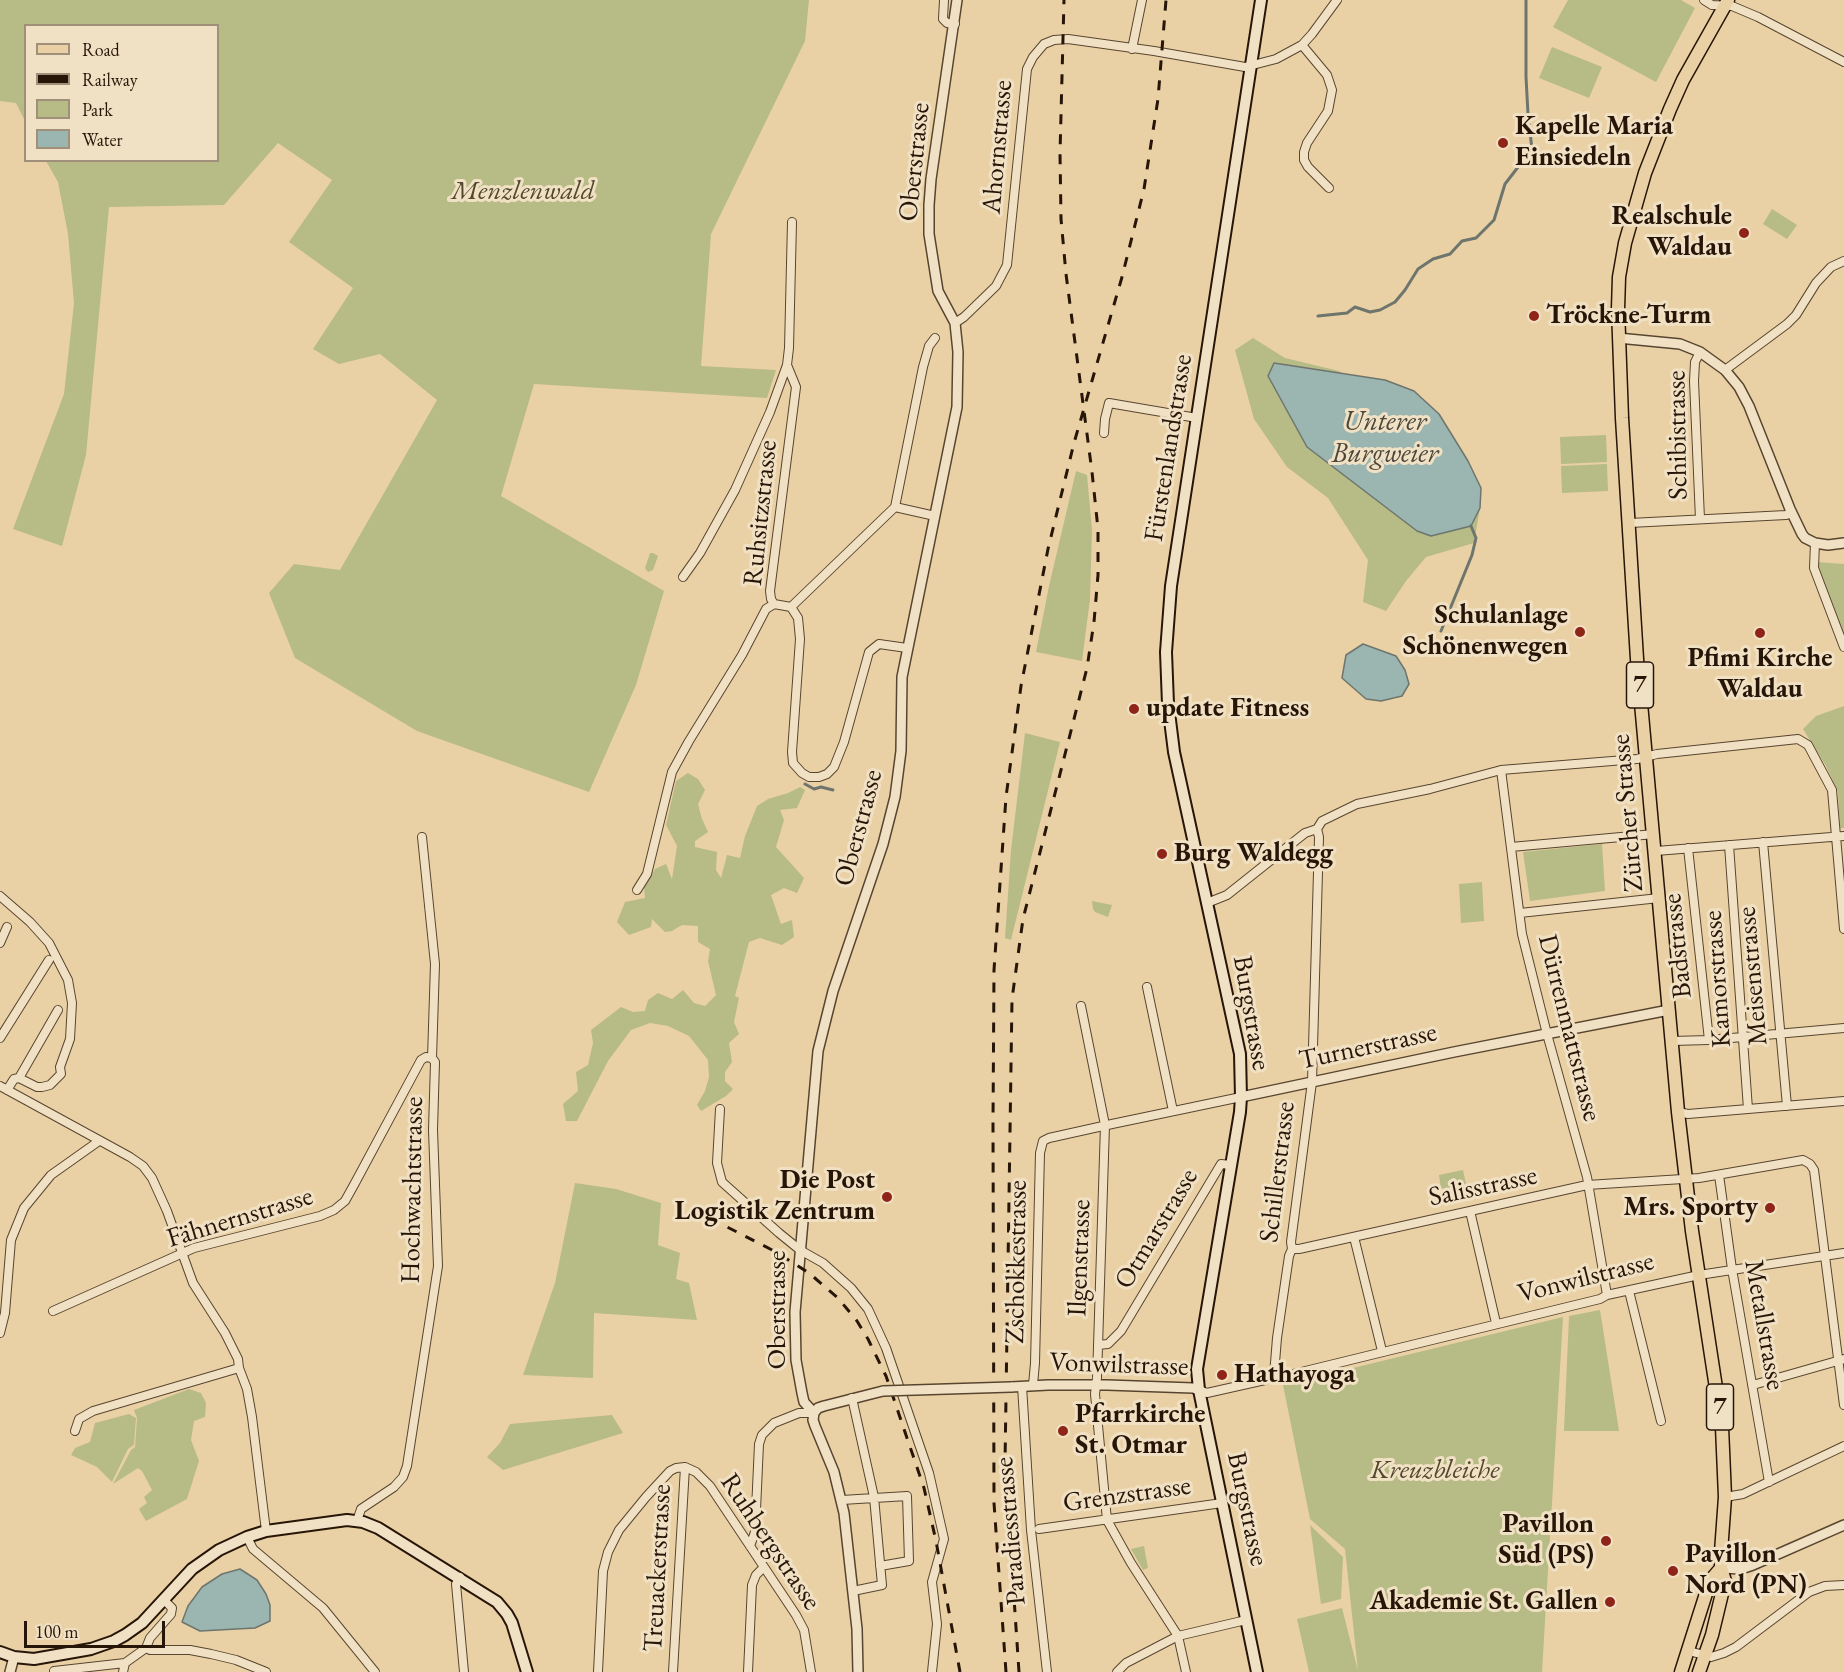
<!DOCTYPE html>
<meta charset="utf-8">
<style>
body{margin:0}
#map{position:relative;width:1844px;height:1672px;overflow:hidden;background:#ead1a5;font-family:"EB Garamond",serif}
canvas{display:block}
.legend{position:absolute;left:24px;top:24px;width:195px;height:138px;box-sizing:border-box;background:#f1e1c4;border:2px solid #a09079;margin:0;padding:8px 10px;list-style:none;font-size:18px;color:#271608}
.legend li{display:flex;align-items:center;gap:12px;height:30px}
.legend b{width:30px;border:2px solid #a09079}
.scale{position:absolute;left:24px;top:1621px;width:141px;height:27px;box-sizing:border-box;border:3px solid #271608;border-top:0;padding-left:8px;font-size:18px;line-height:21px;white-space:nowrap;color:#271608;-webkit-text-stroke:4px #f1e1c4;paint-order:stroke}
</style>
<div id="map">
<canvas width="1844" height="1672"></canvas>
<ul class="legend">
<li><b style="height:8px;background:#ead1a5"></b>Road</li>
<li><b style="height:8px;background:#271608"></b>Railway</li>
<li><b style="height:16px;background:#b7bb86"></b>Park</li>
<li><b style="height:16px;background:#9bb5b1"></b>Water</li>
</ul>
<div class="scale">100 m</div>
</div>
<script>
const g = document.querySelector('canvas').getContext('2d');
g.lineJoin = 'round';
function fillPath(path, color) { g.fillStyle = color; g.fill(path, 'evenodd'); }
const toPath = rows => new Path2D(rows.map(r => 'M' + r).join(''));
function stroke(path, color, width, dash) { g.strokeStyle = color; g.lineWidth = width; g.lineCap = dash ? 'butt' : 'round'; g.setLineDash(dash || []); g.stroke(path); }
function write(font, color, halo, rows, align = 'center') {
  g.font = font + ' "EB Garamond",serif'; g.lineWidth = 6; g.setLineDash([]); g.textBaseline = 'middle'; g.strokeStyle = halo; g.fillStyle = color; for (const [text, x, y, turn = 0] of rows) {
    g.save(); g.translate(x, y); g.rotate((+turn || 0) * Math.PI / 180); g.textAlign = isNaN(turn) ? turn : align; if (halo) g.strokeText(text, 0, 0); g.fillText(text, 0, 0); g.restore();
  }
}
fillPath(toPath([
 [0,0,809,0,805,41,711,234,701,366,776,370,767,398,534,384,501,496,664,591,636,685,589,792,417,731,295,658,269,593,294,564,340,570,437,400,380,354,339,364,313,349,353,288,289,242,332,180,278,143,224,205,109,207,86,455,62,546,13,529,64,394,74,303,68,234,58,182,46,161,218,160,218,26,26,26,25,121,16,103,0,101],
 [1568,0,1681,0,1695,8,1656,82,1553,27],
 [1552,47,1602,67,1589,98,1539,78],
 [1772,209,1797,225,1787,239,1763,224],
 [1253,338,1285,358,1339,371,1342,373,1274,363,1268,376,1307,447,1418,531,1431,536,1471,526,1480,508,1474,543,1426,557,1406,581,1386,611,1363,602,1368,560,1328,498,1287,467,1254,419,1235,350],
 [1606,435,1607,462,1561,464,1560,437],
 [1607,464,1608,491,1562,493,1561,466],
 [1076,471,1087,475,1092,530,1090,599,1082,661,1036,652,1049,586],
 [650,553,653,553,658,556,653,570,648,572,645,568],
 [1816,562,1844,564,1844,635],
 [1844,706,1844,828,1840,828,1838,792,1826,766,1803,729,1816,716],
 [1025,733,1060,742,1011,940,1005,938,1011,850],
 [688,773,698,779,705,790,698,804,702,819,708,832,695,841,695,847,717,852,716,870,721,878,727,855,740,858,745,836,757,806,768,799,788,793,800,787,805,790,797,808,780,810,784,820,776,847,804,878,797,893,784,888,771,895,781,924,792,920,794,937,782,945,760,938,749,942,735,996,739,998,734,1022,739,1034,729,1043,732,1062,725,1072,725,1081,733,1089,726,1096,701,1111,697,1105,705,1091,709,1077,708,1060,689,1036,668,1026,650,1023,631,1030,608,1061,577,1121,566,1121,563,1104,578,1091,576,1072,588,1065,593,1043,591,1030,621,1007,633,1012,645,1011,648,1000,658,993,672,999,683,990,694,1003,705,1006,716,995,708,961,710,949,698,942,698,926,682,925,672,931,665,932,652,919,651,927,629,935,617,922,625,902,645,898,644,887,655,869,666,864,672,879,677,846,666,825,676,781],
 [1602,844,1605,891,1530,901,1523,852],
 [1482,882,1484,921,1461,923,1459,884],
 [1092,901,1112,905,1108,917,1095,912,1093,909],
 [1463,1170,1466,1184,1441,1189,1439,1175],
 [575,1183,616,1189,661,1203,658,1245,680,1253,676,1279,689,1283,697,1320,594,1313,593,1378,523,1375,555,1283],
 [1600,1310,1619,1431,1564,1431,1569,1316],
 [1563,1317,1542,1672,1309,1672,1297,1619,1342,1608,1358,1671,1345,1549,1310,1519,1283,1385],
 [189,1389,201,1393,206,1403,205,1417,194,1421,191,1440,199,1461,187,1499,146,1521,139,1509,147,1503,144,1497,152,1490,142,1471,138,1468,113,1484,131,1450,135,1447,137,1418,134,1410],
 [129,1414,136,1418,134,1445,128,1449,112,1482,97,1467,71,1455,75,1448,90,1442,95,1423],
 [612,1415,623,1433,503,1470,487,1457,500,1443,510,1424],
 [1310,1525,1343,1557,1341,1599,1321,1604],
 [1144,1546,1148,1568,1143,1570,1131,1549]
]), '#b7bb86');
const water = toPath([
 [1274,363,1385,380,1414,391,1439,414,1468,461,1481,488,1480,508,1471,526,1431,536,1417,531,1307,447,1268,376,1274,363],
 [1363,644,1396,656,1405,670,1409,684,1402,696,1381,701,1366,699,1342,678,1346,655,1363,644],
 [240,1569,257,1580,266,1594,270,1605,270,1621,255,1628,200,1631,182,1622,188,1606,202,1587,222,1574,240,1569]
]);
fillPath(water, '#9bb5b1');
stroke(water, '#6d756d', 1.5);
stroke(toPath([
 [1526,0,1526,77,1528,114],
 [1318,316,1347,313,1355,307,1370,312,1380,310,1395,302,1405,290,1418,269,1433,259,1450,254,1462,241,1476,238,1494,220,1505,184,1532,149,1529,124],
 [1441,631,1472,555,1476,538,1471,526],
 [805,784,814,789,821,787,833,790]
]), '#6d756d', 3);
const minor = toPath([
 [944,0,943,19,947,23,955,24],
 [1704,0,1712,5,1732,6,1758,17,1844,62],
 [1302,45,1327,75,1332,90,1328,111,1307,143,1304,152,1304,160,1308,167,1329,188],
 [1132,49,1142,0],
 [792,222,789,348,787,365,796,387,770,591,771,599,774,604,791,607,798,618,800,639,792,752,793,763,802,773,809,777,819,777,827,774,834,767,844,742,869,652,879,644,907,648],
 [955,323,964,317,996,286,1007,265,1027,69,1033,57,1044,44,1054,40,1068,39,1154,51,1245,67,1276,59,1302,45,1312,34,1337,0],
 [1700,352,1695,362,1694,381,1700,519],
 [1725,370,1787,324,1796,315,1816,283,1831,267,1844,261],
 [1104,433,1105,419,1109,403,1197,418],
 [895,507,935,516],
 [1630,523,1786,515,1791,513],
 [1815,543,1814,568,1844,647],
 [683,577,700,553,735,490,770,412,787,365],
 [791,607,895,507,923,367,929,346,935,338],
 [1501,770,1522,934,1547,1034,1587,1177,1607,1295],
 [1763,842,1787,1106],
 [1729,845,1748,1109],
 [1511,847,1654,834],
 [1688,848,1709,1040],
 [1656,851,1844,836],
 [637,890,647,874,672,772,689,741,742,655,766,609,774,604],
 [0,896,30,922,49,943,68,980,72,1003,70,1039,60,1067,61,1074,50,1085,42,1087,37,1087,19,1078,14,1079,7,1090],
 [1207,903,1227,895,1305,833,1317,829,1322,821,1357,804,1430,789,1501,770,1637,759,1657,754,1798,739,1808,745,1832,790,1844,929],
 [1520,913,1659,898],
 [0,943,7,927],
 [1147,987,1173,1111],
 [1081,1006,1105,1125,1097,1378,1095,1394,1107,1520,1131,1563,1178,1636,1186,1672],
 [0,1038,49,960],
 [1672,1041,1709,1040,1844,1028],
 [19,1078,58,1010],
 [0,1086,130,1157,143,1166,152,1178,167,1211,193,1283,225,1333,238,1359,239,1368,247,1389,252,1417,266,1531],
 [720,1109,717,1163,722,1182,779,1233,800,1250,823,1263,851,1288,868,1309,886,1348,929,1473,944,1539,932,1582,937,1624,932,1672],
 [1678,1112,1688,1114,1844,1101],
 [1719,1175,1732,1269,1769,1482],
 [1470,1211,1496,1323],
 [1354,1237,1382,1351],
 [1292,1249,1299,1249,1587,1185,1699,1178,1803,1160,1810,1164,1814,1170,1844,1405],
 [1629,1291,1661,1421],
 [53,1311,194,1248,320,1216,334,1210,345,1201,355,1183,421,1060,426,1057,432,1058],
 [0,1333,5,1313,11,1240,24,1208,51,1175,99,1141],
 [1098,1345,1108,1344,1121,1331,1221,1164,1231,1165],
 [1274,1375,1277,1338,1289,1256,1292,1249,1291,1242,1312,1082,1319,837,1317,829],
 [1033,1385,1035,1363,1040,1153,1043,1141,1049,1138,1112,1124,1241,1097],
 [1753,1385,1844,1359],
 [1022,1386,1031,1530,1047,1672],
 [1199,1390,1207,1393,1265,1380,1274,1375,1282,1376,1293,1374,1600,1299,1607,1295,1699,1275,1844,1253],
 [852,1398,874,1497,882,1585,853,1591],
 [75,1431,79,1419,93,1411,239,1368],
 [1725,1497,1743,1494,1844,1446],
 [842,1500,907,1496,909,1561,880,1566],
 [357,1521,361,1509,394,1487,403,1477,407,1466,438,1266,433,1130,435,1062,432,1058,435,964,422,837],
 [1039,1529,1222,1503],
 [247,1537,253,1549,323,1608,375,1672],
 [750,1546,755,1532,759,1444,762,1435,774,1423,799,1413,814,1413],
 [460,1577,456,1584,464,1672],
 [146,1648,150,1638,171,1614,172,1608,163,1599],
 [1689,1651,1711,1657,1724,1653,1736,1647,1809,1592,1825,1586,1844,1585],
 [54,1671,125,1663,146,1648,150,1650,190,1650,211,1654,236,1660,266,1672],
 [123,1672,125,1663],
 [598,1672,603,1571,608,1552,619,1530,646,1497,670,1471,676,1468,685,1467,696,1472,710,1486,796,1615,804,1630,811,1672],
 [673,1672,685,1467],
 [748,1672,752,1585,756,1575,764,1567],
 [1117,1672,1126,1663,1178,1636,1246,1620]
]);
const tertiary = toPath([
 [1618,338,1680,344,1700,352,1725,370,1739,387,1749,406,1790,509,1802,534,1805,538,1815,543,1828,545,1844,543],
 [1241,1097,1454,1052,1669,1010],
 [1011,1387,1048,1385,1107,1385,1193,1388,1199,1390],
 [814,1413,804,1402,802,1393,796,1360,795,1312,818,1051,833,991,883,844,895,797,901,751,902,677,957,407,958,352,955,323,938,291,929,234,929,205,931,179,957,0],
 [814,1413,813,1420,815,1426,834,1472,844,1513,857,1629,858,1672],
 [814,1413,818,1408,824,1406,883,1391],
 [1721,1568,1741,1569,1753,1565,1844,1525],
 [10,1672,14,1657]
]);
const secondary = toPath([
 [0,1652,14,1657,34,1659,91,1649,114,1641,125,1635,142,1623,192,1569,219,1550,247,1537,266,1531,347,1520,363,1522,378,1528,497,1602,507,1614,512,1623,527,1672],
 [1257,1672,1199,1390,1197,1369,1240,1112,1241,1097,1240,1054,1174,752,1168,704,1166,652,1171,586,1261,0]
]);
const primary = toPath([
 [1681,1672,1710,1581,1721,1568],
 [1699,1672,1712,1635,1725,1581,1721,1568,1721,1552,1725,1497,1722,1427,1692,1231,1678,1112,1637,659,1622,418,1618,309,1619,277,1625,243,1645,173,1670,109,1683,80,1728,0]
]);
stroke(minor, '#58452f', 10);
stroke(tertiary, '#58452f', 12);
stroke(secondary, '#271608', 14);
stroke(primary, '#271608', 15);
stroke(minor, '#f1e1c4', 8);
stroke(tertiary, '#f1e1c4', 9);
stroke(secondary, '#f1e1c4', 10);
stroke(primary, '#ead1a5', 12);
stroke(toPath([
 [692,1209,776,1252,809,1273,838,1298,857,1321,868,1339,886,1376,924,1488,936,1541,960,1672],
 [1006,1672,994,1503,993,1123,994,970,1006,797,1021,686,1048,549,1074,443,1122,277,1144,189,1158,99,1166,0],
 [1019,1672,1005,1464,1012,999,1023,919,1087,668,1094,622,1098,575,1098,529,1092,472,1066,274,1061,219,1060,153,1064,0]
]), '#271608', 3, [10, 10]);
const tertiaryBridge = toPath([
 [883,1391,1011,1387]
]);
stroke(tertiaryBridge, '#58452f', 12, []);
stroke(tertiaryBridge, '#f1e1c4', 9);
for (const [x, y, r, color] of [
 [1503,143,6,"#8f2418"],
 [1744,233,6,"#8f2418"],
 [1534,316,6,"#8f2418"],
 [1580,632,6,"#8f2418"],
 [1760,633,6,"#8f2418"],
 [1134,709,6,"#8f2418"],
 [1162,854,6,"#8f2418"],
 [887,1197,6,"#8f2418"],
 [1770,1208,6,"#8f2418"],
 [1222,1375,6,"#8f2418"],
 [1063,1431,6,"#8f2418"],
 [1606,1541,6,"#8f2418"],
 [1673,1571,6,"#8f2418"],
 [1610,1602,6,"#8f2418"]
]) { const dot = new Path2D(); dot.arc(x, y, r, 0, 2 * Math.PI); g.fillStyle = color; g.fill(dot); stroke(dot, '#f1e1c4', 2); }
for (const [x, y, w] of [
 [1640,685,27],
 [1720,1407,27]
]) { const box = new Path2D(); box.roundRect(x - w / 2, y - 23, w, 46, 4.5); g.fillStyle = '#f1e1c4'; g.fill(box); stroke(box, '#271608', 1.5); }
write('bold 26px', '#271608', null, [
 ["7",1640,685],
 ["7",1720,1407]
]);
write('bold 27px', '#271608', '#f1e1c4', [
 ["Kapelle Maria",1515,127],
 ["Einsiedeln",1515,158],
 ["Realschule",1732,217,"right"],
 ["Waldau",1732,248,"right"],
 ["Tröckne-Turm",1546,316],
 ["Schulanlage",1568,616,"right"],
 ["Schönenwegen",1568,647,"right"],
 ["Pfimi Kirche",1760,659,"center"],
 ["Waldau",1760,690,"center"],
 ["update Fitness",1146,709],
 ["Burg Waldegg",1174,854],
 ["Die Post",875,1181,"right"],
 ["Logistik Zentrum",875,1212,"right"],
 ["Mrs. Sporty",1758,1208,"right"],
 ["Hathayoga",1234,1375],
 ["Pfarrkirche",1075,1415],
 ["St. Otmar",1075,1446],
 ["Pavillon",1594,1525,"right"],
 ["Süd (PS)",1594,1556,"right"],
 ["Pavillon",1685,1555],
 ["Nord (PN)",1685,1586],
 ["Akademie St. Gallen",1598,1602,"right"]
], 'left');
write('27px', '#271608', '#f1e1c4', [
 ["Ahornstrasse",998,147,-85],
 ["Oberstrasse",915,162,-84],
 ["Schibistrasse",1678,435,-91],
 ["Fürstenlandstrasse",1169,448,-81],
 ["Ruhsitzstrasse",761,513,-84],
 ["Zürcher Strasse",1628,813,-95],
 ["Oberstrasse",859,828,-75],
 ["Badstrasse",1678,946,-96],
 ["Meisenstrasse",1753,976,-95],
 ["Kamorstrasse",1718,979,-94],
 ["Burgstrasse",1251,1013,80],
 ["Dürrenmattstrasse",1569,1028,76],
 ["Turnerstrasse",1368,1047,-12],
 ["Schillerstrasse",1278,1172,-83],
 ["Salisstrasse",1483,1187,-12],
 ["Hochwachtstrasse",413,1190,-89],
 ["Fähnernstrasse",240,1218,-17],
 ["Otmarstrasse",1157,1229,-59],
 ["Ilgenstrasse",1080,1258,-88],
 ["Zschokkestrasse",1017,1262,-89],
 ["Vonwilstrasse",1586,1278,-14],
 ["Oberstrasse",778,1310,-90],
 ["Metallstrasse",1764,1325,80],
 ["Vonwilstrasse",1119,1365,2],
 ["Grenzstrasse",1127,1495,-8],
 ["Burgstrasse",1247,1509,78],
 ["Paradiesstrasse",1011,1531,-95],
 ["Ruhbergstrasse",770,1542,56],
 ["Treuackerstrasse",658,1568,-87]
]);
write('italic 27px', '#52482e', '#f1e1c4', [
 ["Menzlenwald",523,192],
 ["Kreuzbleiche",1435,1471]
]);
write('italic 28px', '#4a463b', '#f1e1c4', [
 ["Unterer",1385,422],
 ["Burgweier",1385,454]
]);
</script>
